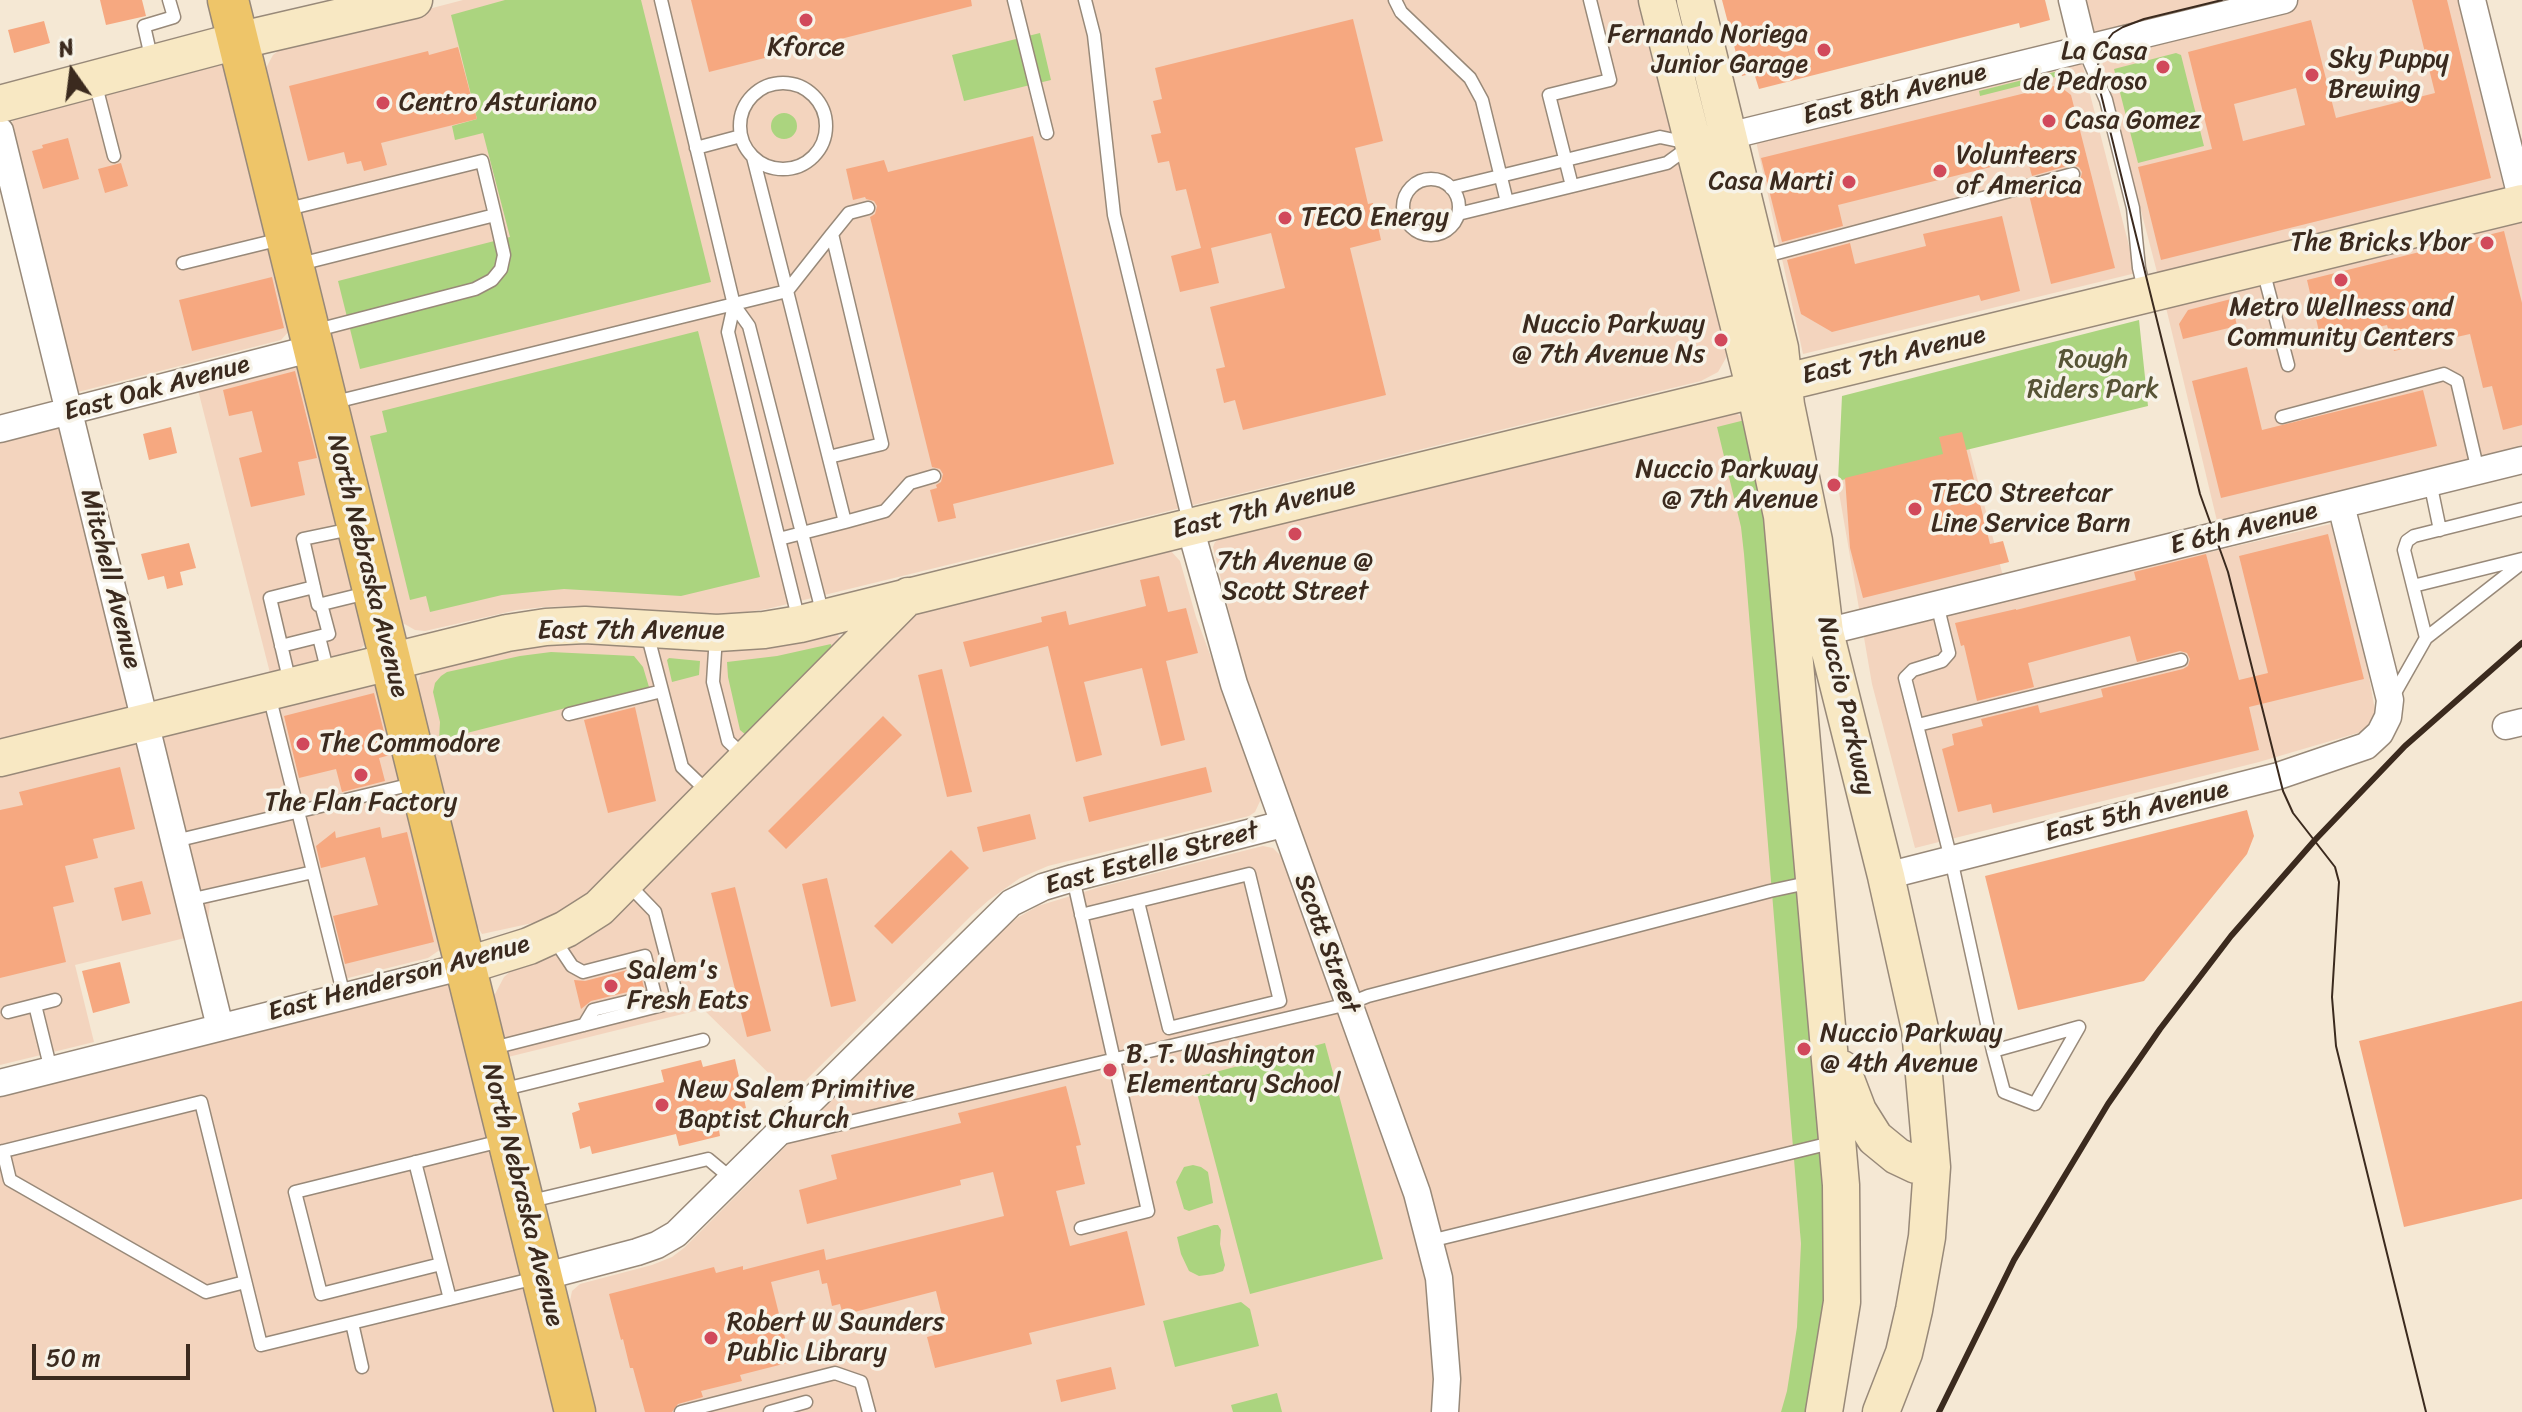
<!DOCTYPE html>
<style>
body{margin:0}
#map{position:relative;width:2522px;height:1412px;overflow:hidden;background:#f5e8d4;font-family:Sriracha,sans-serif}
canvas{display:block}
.north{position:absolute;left:32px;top:32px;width:80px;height:80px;-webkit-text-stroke:6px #f7f3e8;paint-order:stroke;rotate:346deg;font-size:22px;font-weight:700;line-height:32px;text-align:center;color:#3b2a1e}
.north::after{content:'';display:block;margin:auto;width:28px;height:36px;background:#3b2a1e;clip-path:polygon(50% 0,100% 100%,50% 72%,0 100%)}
.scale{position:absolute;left:32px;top:1344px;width:158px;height:36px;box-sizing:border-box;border:4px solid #3b2a1e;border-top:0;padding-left:10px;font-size:24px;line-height:28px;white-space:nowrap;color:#3b2a1e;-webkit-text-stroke:6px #f7f3e8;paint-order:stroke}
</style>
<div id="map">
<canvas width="2522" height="1412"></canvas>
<div class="north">N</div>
<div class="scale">50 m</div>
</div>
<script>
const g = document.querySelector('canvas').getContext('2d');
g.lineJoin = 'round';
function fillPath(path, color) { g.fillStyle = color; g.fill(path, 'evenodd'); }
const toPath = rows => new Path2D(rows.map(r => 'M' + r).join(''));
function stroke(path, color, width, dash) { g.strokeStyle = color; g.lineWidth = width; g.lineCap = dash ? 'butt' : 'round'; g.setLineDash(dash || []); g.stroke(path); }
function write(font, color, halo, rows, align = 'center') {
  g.font = font + ' Sriracha,sans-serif'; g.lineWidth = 7; g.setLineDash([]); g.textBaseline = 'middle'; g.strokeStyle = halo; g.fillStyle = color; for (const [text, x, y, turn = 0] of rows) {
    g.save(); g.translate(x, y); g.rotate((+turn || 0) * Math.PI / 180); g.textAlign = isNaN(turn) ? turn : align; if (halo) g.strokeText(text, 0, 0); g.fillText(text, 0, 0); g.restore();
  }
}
fillPath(toPath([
 [463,0,1642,0,1727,348,1726,358,1718,372,1701,381,767,609,733,614,698,614,578,606,545,607,517,610,425,631,415,630,401,622,265,70,273,55,283,47],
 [2086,0,2459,0,2512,223,2522,221,2522,446,2217,521,2163,295],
 [2082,63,2136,273,1803,354,1756,141],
 [218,65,224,65,291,329,281,340,78,392,74,387,10,129,11,124,14,119,21,117],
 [296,365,299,367,368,641,358,651,270,673,198,390],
 [1734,412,1744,418,1747,425,1812,1412,1456,1412,1458,1357,1455,1307,1445,1250,1246,680,1213,547,1215,542,1223,537],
 [54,429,59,429,62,433,129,708,0,743,0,443],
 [1969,447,2009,599,2335,523,2362,638,2378,727,2259,762,1915,848,1872,684,1837,481],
 [1170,550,1180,561,1196,617,1259,785,1261,799,1255,812,1249,816,1048,866,1020,878,989,900,972,915,791,1095,703,1009,508,1057,494,996,504,977,913,615,932,607],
 [833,633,838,635,841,641,604,885,560,917,482,934,476,924,417,692,417,684,421,674,428,667,517,646,568,642,729,650,759,647],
 [374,683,377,686,444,947,428,958,336,981,312,878,210,903,207,931,160,732],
 [136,736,185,938,75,965,94,1042,0,1065,0,770],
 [1263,846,1273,848,1282,857,1402,1185,1427,1282,1432,1335,1434,1412,595,1412,569,1306,572,1291,580,1284,652,1265,672,1257,684,1248,999,933,1017,918,1038,906,1100,887],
 [448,983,452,986,558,1412,0,1412,0,1069]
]), '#f3d4be');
fillPath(toPath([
 [505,0,641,0,711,282,360,369,338,281,510,237,483,133,455,140,452,126,477,119,451,15],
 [1040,33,1051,80,964,101,952,55],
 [2176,53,2181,55,2204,146,2138,163,2114,69],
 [2070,68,2071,73,1980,96,1979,91],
 '771 126a13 13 0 1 1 26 0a13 13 0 1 1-26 0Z',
 [2139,320,2148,406,1838,481,1842,396],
 [698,331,760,577,681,596,564,589,502,595,430,612,426,596,410,600,370,436,387,432,382,411],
 [1745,420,1769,511,1830,1235,1829,1305,1812,1412,1781,1412,1787,1391,1797,1327,1801,1244,1744,554,1741,527,1717,427],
 [831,644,832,651,746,735,740,730,728,677,727,662,777,656],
 [551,652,634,656,643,667,649,687,439,740,440,722,433,692,435,683,441,676,447,672,520,656],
 [669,658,700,661,699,675,672,682,667,660],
 [1325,1043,1383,1259,1250,1294,1193,1078],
 [1193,1165,1201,1167,1208,1172,1213,1203,1189,1211,1184,1209,1176,1182,1184,1167],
 [1214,1225,1218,1225,1221,1230,1220,1244,1225,1265,1223,1271,1214,1274,1199,1276,1189,1271,1181,1254,1177,1237],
 [1241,1302,1250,1309,1259,1346,1175,1367,1163,1321],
 [1277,1393,1282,1412,1233,1412,1231,1405]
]), '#abd47f');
fillPath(toPath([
 [100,0,142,0,146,16,106,25],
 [691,0,971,0,972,6,709,72],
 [1722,0,2045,0,2050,20,2020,28,2019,23,1759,89,1754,73,1742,76],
 [2412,0,2447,0,2491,178,2161,260,2138,167,2212,149,2188,52,2311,20,2336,118,2435,93],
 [2296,88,2305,125,2243,141,2234,104],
 [1353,19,1383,141,1355,148,1368,204,1373,203,1381,240,1350,248,1386,395,1243,430,1235,400,1224,403,1216,369,1225,367,1210,307,1285,288,1271,233,1211,248,1219,283,1180,292,1171,256,1201,248,1186,189,1176,191,1169,161,1158,163,1151,135,1161,133,1153,101,1162,99,1155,68],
 [44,21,50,43,14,53,8,30],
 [458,47,477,119,381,143,387,165,364,171,361,161,347,164,344,152,308,161,289,86,428,51,429,55],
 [2058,85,2071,95,2115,268,2051,284,2029,195,2076,182,2081,177,2082,172,2079,167,2071,165,2032,176,2027,158,1838,205,1843,226,1782,242,1761,158],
 [1033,136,1114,464,953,504,956,518,938,522,930,490,937,488,936,485,941,482,943,474,940,469,932,467,870,217,875,214,877,206,874,201,866,199,865,197,853,200,846,169,884,160,888,172],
 [68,138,79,179,43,189,32,151,43,148,42,145],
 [121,163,128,186,105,193,98,169],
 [2002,216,2020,291,1981,301,1979,295,1832,332,1801,314,1787,260,1850,243,1855,264,1926,246,1923,234],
 [2504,231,2522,303,2522,425,2503,430,2492,386,2483,388,2470,334,2394,351,2387,325,2321,340,2307,280],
 [272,277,284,328,192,351,179,300],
 [2231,299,2237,326,2183,339,2179,324,2188,310],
 [2247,367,2262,430,2423,390,2437,446,2221,498,2192,381],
 [295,371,317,458,298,462,305,495,251,507,239,458,262,452,252,411,229,416,223,390],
 [171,427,177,453,149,460,143,434],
 [1962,432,1990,544,2003,541,2009,562,1863,598,1850,548,1845,478,1943,454,1939,437],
 [2328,534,2364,679,2249,707,2259,750,1993,813,1991,804,1958,812,1942,749,1954,745,1952,734,1983,726,1981,719,2038,705,2040,713,2103,697,2101,689,2183,669,2188,666,2190,659,2187,653,2180,651,2137,662,2130,636,2028,663,2034,687,1977,701,1964,645,1961,646,1955,623,2016,609,2016,610,2136,580,2134,572,2206,554,2239,680,2268,673,2239,556],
 [189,543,196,568,180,572,183,585,167,589,164,576,148,580,141,554],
 [1159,576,1168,612,1186,608,1198,653,1166,661,1185,740,1161,746,1142,668,1084,682,1102,755,1076,762,1048,646,970,667,963,642,1042,622,1041,617,1066,611,1069,625,1146,606,1140,580],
 [942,669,972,792,947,797,918,675],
 [374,693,390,755,379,758,385,781,342,792,336,769,299,778,284,716],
 [635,707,656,801,608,813,584,720],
 [883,716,902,735,786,849,768,831],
 [120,767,135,829,93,839,98,858,65,866,74,902,53,907,66,962,0,978,0,810,23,805,19,792],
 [1206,767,1212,792,1089,822,1083,797],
 [2247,810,2254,836,2247,854,2144,981,2018,1010,1985,876],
 [1030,814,1036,839,983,852,977,827],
 [380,827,382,838,407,832,434,942,345,964,333,916,378,905,365,857,321,868,316,846,335,831,336,838],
 [951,850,969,868,892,944,874,926],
 [827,878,856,1001,831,1007,802,884],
 [142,881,151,914,122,921,114,888],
 [735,887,771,1031,747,1037,711,893],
 [120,962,130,1003,93,1013,82,971],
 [639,967,644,988,591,1001,581,1009,574,980,585,981],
 [2522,1001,2522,1199,2404,1227,2359,1041],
 [735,1059,746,1108,737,1110,739,1117,731,1119,733,1126,719,1130,720,1136,679,1146,676,1134,592,1154,590,1146,580,1149,572,1113,580,1110,578,1103,664,1082,661,1070,701,1060,703,1067],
 [1066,1086,1081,1145,1076,1146,1085,1184,1056,1191,1070,1246,1127,1231,1145,1305,1029,1333,1032,1344,935,1368,927,1337,946,1332,936,1291,843,1315,840,1304,832,1306,827,1283,822,1284,819,1270,771,1282,791,1362,740,1375,742,1381,701,1391,703,1397,678,1404,672,1412,645,1412,633,1368,630,1368,623,1339,621,1340,609,1294,714,1267,716,1273,743,1266,743,1270,824,1249,826,1260,1004,1216,993,1172,960,1180,961,1185,807,1224,799,1190,837,1179,831,1155,961,1123,958,1113],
 [1111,1367,1116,1389,1061,1402,1056,1380]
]), '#f6a880');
const lane = toPath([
 [661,0,734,305],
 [1014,0,1047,133],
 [1085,0,1094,35,1114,215,1190,526],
 [1395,0,1401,12,1470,78,1482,100,1507,202],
 [2084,49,2106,100,2133,208,2139,268,2145,293],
 [152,61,144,26,174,17,169,0],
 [95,82,114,156],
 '740 126a43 43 0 1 1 86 0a43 43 0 1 1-86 0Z',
 [696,148,741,136],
 [753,157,787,291],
 '1403 207a28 28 0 1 1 56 0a28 28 0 1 1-56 0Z',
 [1572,186,1549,95,1610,80,1590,0],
 [1451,188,1660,137,1693,144,1667,163,1458,214],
 [284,210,482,161,495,215,300,264],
 [832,234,849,213,868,208],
 [1762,257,2073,174],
 [183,263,281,239],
 [2263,270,2288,365],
 [787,291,832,234,882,444,829,457],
 [313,331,475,289,492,280,501,269,504,255,495,215],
 [331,403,787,291,845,522,779,539],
 [2282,417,2444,374,2457,381,2478,471],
 [2430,482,2440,530],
 [2522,509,2414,536,2407,541,2404,550,2426,638,2522,563],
 [845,522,885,511,910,483,934,476],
 [351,529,303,539,318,605,367,593],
 [2413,586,2522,559],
 [1937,604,1949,653,1942,661,1913,670,1905,678,1951,859,1993,1051,2004,1092,2035,1104,2079,1027,1993,1051],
 [799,621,728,332,734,305,749,326,823,615],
 [647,633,682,767,708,792],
 [716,636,713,682,728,741,744,756],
 [319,637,328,673],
 [281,646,329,634,321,604],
 [290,683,270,598,314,587],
 [269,695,344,996],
 [2392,698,2426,638],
 [569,714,662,691],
 [1918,725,2181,660],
 [175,841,417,783],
 [1073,878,1148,1211,1081,1228],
 [189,900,313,872],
 [1081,915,1249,874,1280,1001,1169,1028,1138,902],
 [554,939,572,966,583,972,645,956,655,995,593,1010,584,1025],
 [35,1005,51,1070],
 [8,1012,55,1000],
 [493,1048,678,1001,655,912,628,884],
 [501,1090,703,1040],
 [782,1138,1348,1004,1368,996,1770,891,1812,882],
 [3,1151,10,1180,206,1292,245,1282],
 [0,1152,201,1102,261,1345,536,1278],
 [415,1162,441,1264,321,1294,295,1192,501,1141],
 [527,1202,708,1159,732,1179],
 [1430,1241,1835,1142],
 [441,1264,450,1299],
 [352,1323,362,1367],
 [681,1412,835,1373,861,1382,869,1412],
 [770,1412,806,1402]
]);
const street = toPath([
 [2072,0,2084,49],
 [2472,0,2522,201],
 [0,131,220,1027],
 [1712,140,2284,0],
 [0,429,314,348],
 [1190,527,1234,684,1417,1193,1439,1278,1447,1379,1445,1412],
 [1825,632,2522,460],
 [2506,726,2522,722],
 [1886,876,2278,776,2366,746,2380,733,2388,717,2390,700,2341,505],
 [0,1083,465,966],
 [542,1277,637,1252,657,1245,676,1234,1011,903,1043,887,1073,878,1283,824]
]);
const secondary = toPath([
 [1657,0,1755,390,1782,516,1841,1185,1842,1302,1824,1412],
 [1695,0,1780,348,1786,405,1814,541,1825,632,1886,876,1920,1029,1932,1167,1927,1237,1914,1310,1904,1353,1881,1412],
 [0,104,237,41,414,0],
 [0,758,507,633,546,627,585,625,717,633,764,630,800,624,1190,527,2522,203],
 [465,966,529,946,566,929,599,908,908,596],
 [1842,1069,1858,1111,1875,1138,1897,1156,1916,1165,1932,1167]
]);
const primary = toPath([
 [228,0,575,1412]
]);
stroke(lane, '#988979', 15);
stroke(street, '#988979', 29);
stroke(secondary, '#988979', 39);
stroke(primary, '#988979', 43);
stroke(lane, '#fff', 12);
stroke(street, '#fff', 26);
stroke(secondary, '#f8e8c3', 36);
stroke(primary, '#eec569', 40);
stroke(toPath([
 [2222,0,2144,19,2123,27,2113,33,2106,42,2099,56,2097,78,2200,494,2228,572,2283,791,2293,813,2335,867,2339,882,2332,997,2336,1046,2426,1412]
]), '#3b2a1e', 2);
stroke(toPath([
 [1939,1412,2014,1260,2108,1104,2160,1029,2231,936,2315,840,2405,746,2522,643]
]), '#3b2a1e', 6);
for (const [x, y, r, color] of [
 [806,20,8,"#d1495b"],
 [1824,50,8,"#d1495b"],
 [2163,67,8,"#d1495b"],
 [2312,75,8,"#d1495b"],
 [383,103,8,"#d1495b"],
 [2049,121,8,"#d1495b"],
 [1940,171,8,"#d1495b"],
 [1849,182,8,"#d1495b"],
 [1285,218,8,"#d1495b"],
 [2487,243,8,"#d1495b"],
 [2341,280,8,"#d1495b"],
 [1721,340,8,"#d1495b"],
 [1834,485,8,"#d1495b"],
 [1915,509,8,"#d1495b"],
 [1295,534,8,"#d1495b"],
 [303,744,8,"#d1495b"],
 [361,775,8,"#d1495b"],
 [611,986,8,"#d1495b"],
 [1804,1049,8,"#d1495b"],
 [1110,1070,8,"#d1495b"],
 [662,1105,8,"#d1495b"],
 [711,1338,8,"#d1495b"]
]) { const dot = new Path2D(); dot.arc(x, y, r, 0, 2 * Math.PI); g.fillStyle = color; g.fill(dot); stroke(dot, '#f7f3e8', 3); }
write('26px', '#3b2a1e', '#f7f3e8', [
 ["Fernando Noriega",1808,35,"right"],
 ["Junior Garage",1808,65,"right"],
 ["Kforce",806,48,"center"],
 ["La Casa",2147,52,"right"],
 ["de Pedroso",2147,82,"right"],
 ["Sky Puppy",2328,60],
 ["Brewing",2328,90],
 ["Centro Asturiano",399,103],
 ["Casa Gomez",2065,121],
 ["Volunteers",1956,156],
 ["of America",1956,186],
 ["Casa Marti",1833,182,"right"],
 ["TECO Energy",1301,218],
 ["The Bricks Ybor",2471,243,"right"],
 ["Metro Wellness and",2341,308,"center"],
 ["Community Centers",2341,338,"center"],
 ["Nuccio Parkway",1705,325,"right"],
 ["@ 7th Avenue Ns",1705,355,"right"],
 ["Nuccio Parkway",1818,470,"right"],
 ["@ 7th Avenue",1818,500,"right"],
 ["TECO Streetcar",1931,494],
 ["Line Service Barn",1931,524],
 ["7th Avenue @",1295,562,"center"],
 ["Scott Street",1295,592,"center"],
 ["The Commodore",319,744],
 ["The Flan Factory",361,803,"center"],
 ["Salem's",627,971],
 ["Fresh Eats",627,1001],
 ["Nuccio Parkway",1820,1034],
 ["@ 4th Avenue",1820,1064],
 ["B. T. Washington",1126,1055],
 ["Elementary School",1126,1085],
 ["New Salem Primitive",678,1090],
 ["Baptist Church",678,1120],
 ["Robert W Saunders",727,1323],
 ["Public Library",727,1353]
], 'left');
write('26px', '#3b2a1e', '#f7f3e8', [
 ["East 8th Avenue",1895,95,-14],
 ["East 7th Avenue",1894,356,-13],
 ["East Oak Avenue",157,389,-15],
 ["East 7th Avenue",1264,509,-14],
 ["E 6th Avenue",2244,529,-14],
 ["North Nebraska Avenue",367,566,76],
 ["Mitchell Avenue",110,579,76],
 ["East 7th Avenue",631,631],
 ["Nuccio Parkway",1845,706,77],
 ["East 5th Avenue",2137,812,-14],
 ["East Estelle Street",1152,859,-15],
 ["Scott Street",1326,944,70],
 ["East Henderson Avenue",399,979,-15],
 ["North Nebraska Avenue",522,1195,76]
]);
write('26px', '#575436', '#f7f3e8', [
 ["Rough",2093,360],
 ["Riders Park",2093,390]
]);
</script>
